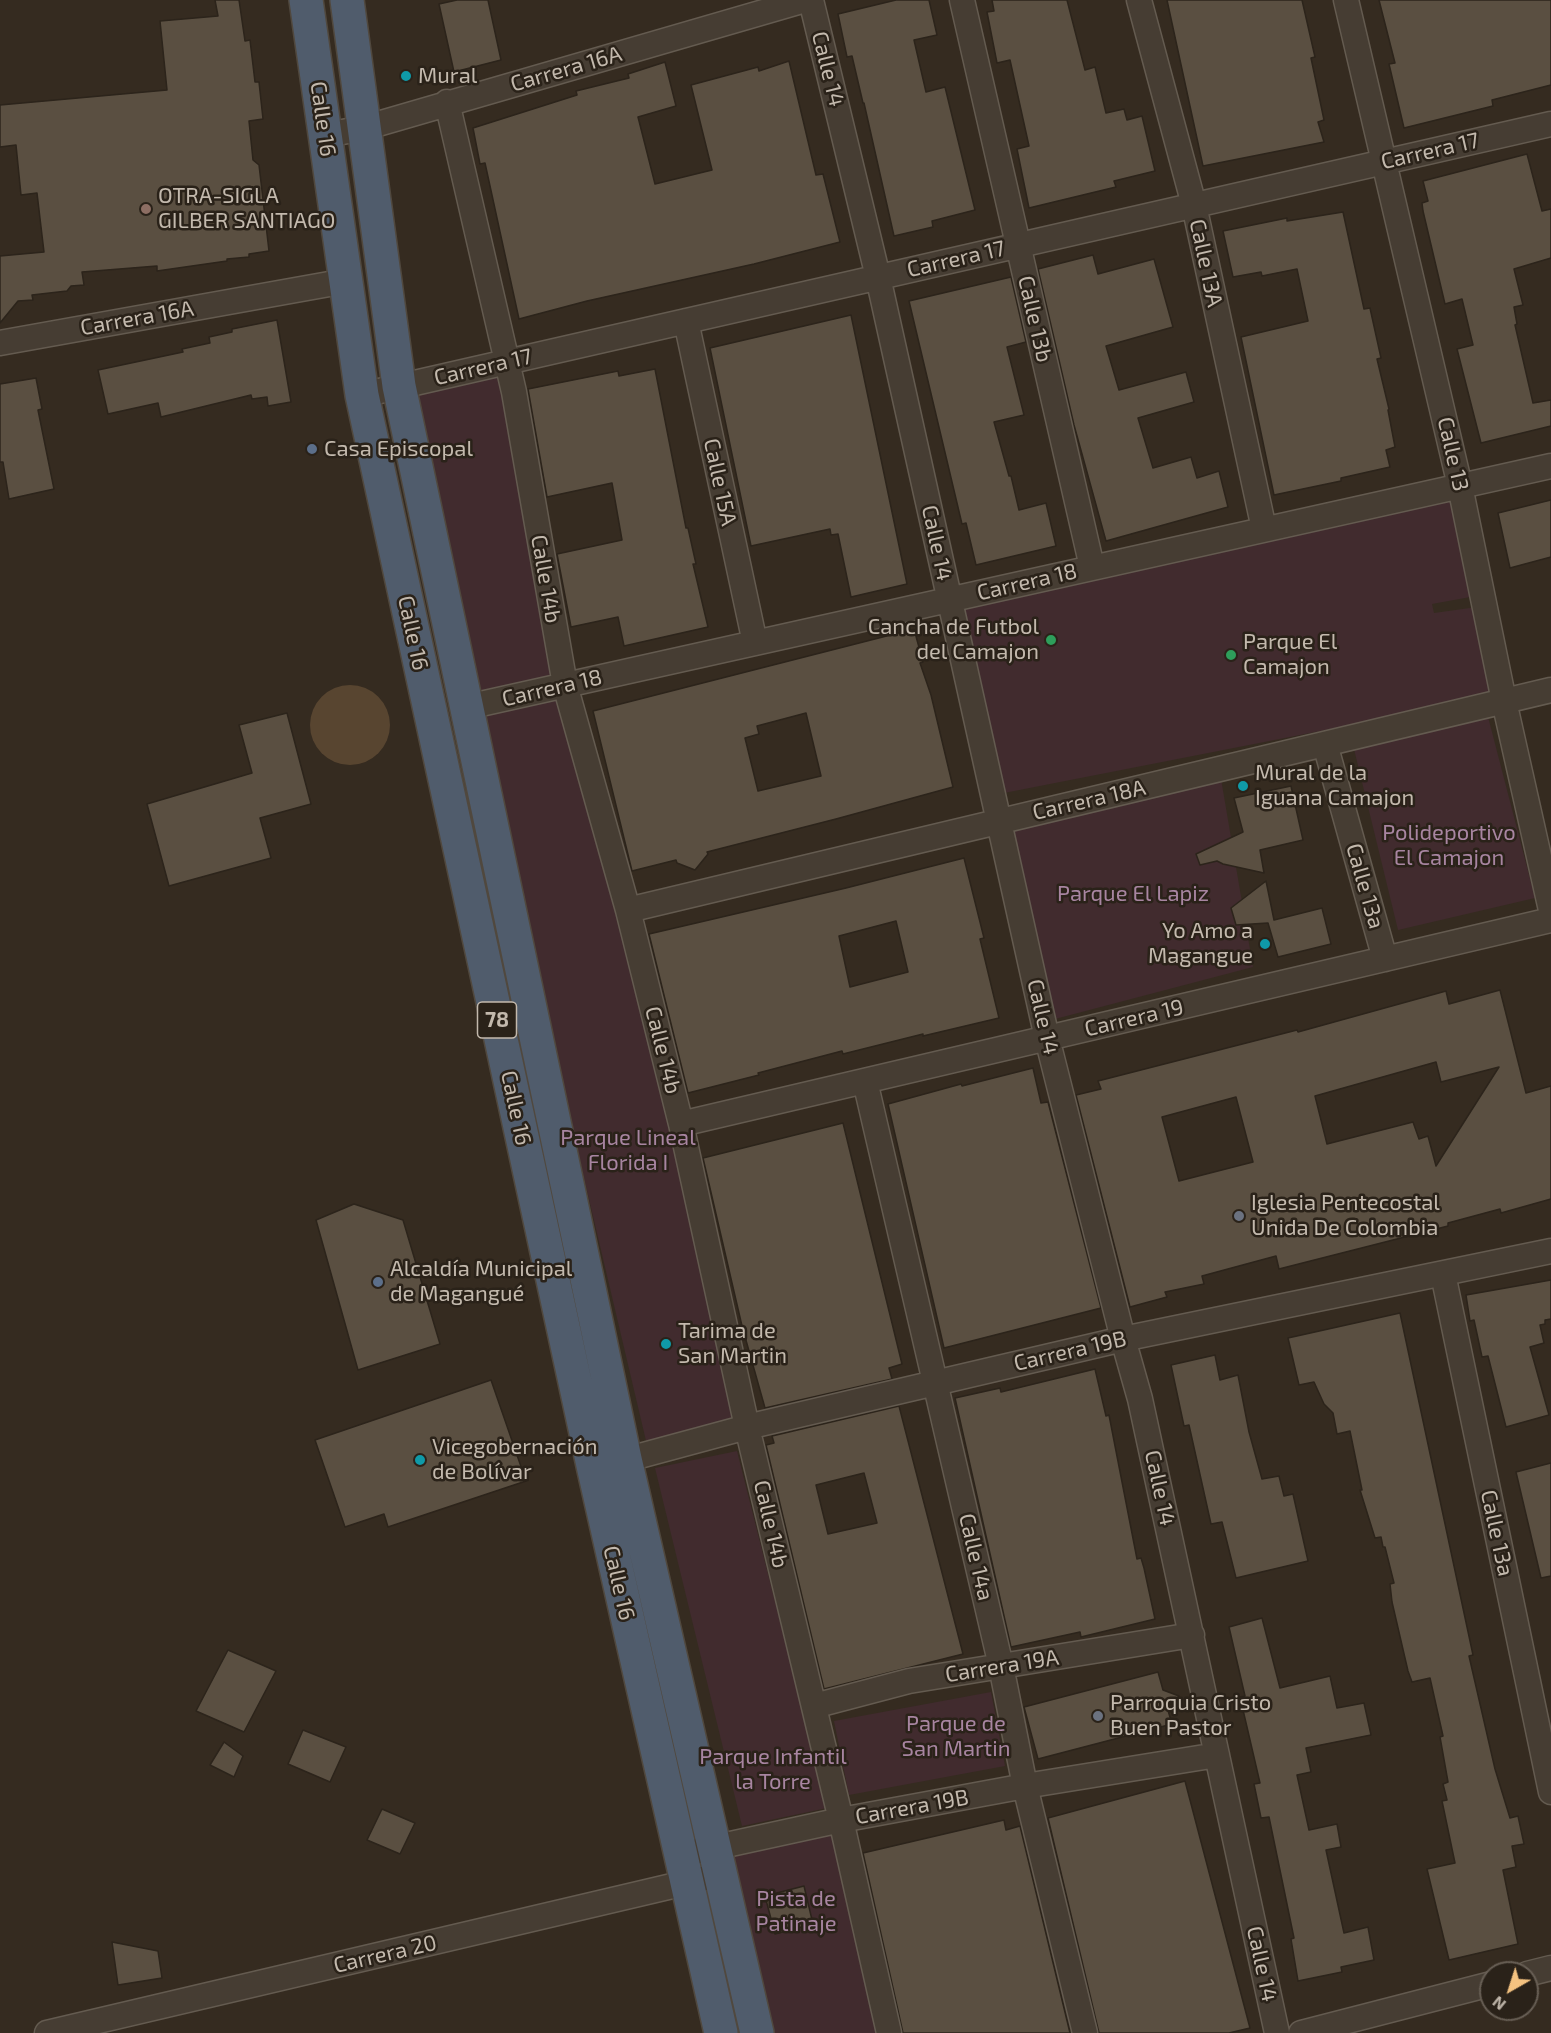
<!DOCTYPE html>
<meta charset="utf-8">
<style>
body{margin:0}
#map{position:relative;width:1551px;height:2033px;overflow:hidden;background:#352b20;font-family:"Exo 2",sans-serif}
canvas{display:block}
.north{position:absolute;left:1479px;top:1961px;width:60px;height:60px;box-sizing:border-box;background:#2a2219;border:2px solid #675e54;border-radius:50%;rotate:219deg;font-size:16px;font-weight:700;line-height:24px;text-align:center;color:#c3b9ad}
.north::after{content:'';display:block;margin:auto;width:21px;height:27px;background:#f4c280;clip-path:polygon(50% 0,100% 100%,50% 72%,0 100%)}
</style>
<div id="map">
<canvas width="1551" height="2033"></canvas>
<div class="north">N</div>
</div>
<script>
const g = document.querySelector('canvas').getContext('2d');
g.lineJoin = 'round';
function fillPath(path, color) { g.fillStyle = color; g.fill(path, 'evenodd'); }
const toPath = rows => new Path2D(rows.map(r => 'M' + r).join(''));
function stroke(path, color, width, dash) { g.strokeStyle = color; g.lineWidth = width; g.lineCap = dash ? 'butt' : 'round'; g.setLineDash(dash || []); g.stroke(path); }
function write(font, color, halo, rows, align = 'center') {
  g.font = font + ' "Exo 2",sans-serif'; g.lineWidth = 5; g.setLineDash([]); g.textBaseline = 'middle'; g.strokeStyle = halo; g.fillStyle = color; for (const [text, x, y, turn = 0] of rows) {
    g.save(); g.translate(x, y); g.rotate((+turn || 0) * Math.PI / 180); g.textAlign = isNaN(turn) ? turn : align; if (halo) g.strokeText(text, 0, 0); g.fillText(text, 0, 0); g.restore();
  }
}
fillPath(toPath([
 [497,373,562,678,675,1139,736,1419,647,1445,474,712,412,397],
 [1455,487,1476,596,1432,604,1434,613,1477,607,1499,696,1004,793,962,609],
 [1486,709,1535,898,1398,930,1353,745],
 [1219,767,1253,967,1055,1019,1000,824],
 [737,1451,827,1808,742,1826,655,1468],
 [991,1692,1005,1766,849,1795,834,1721],
 [839,1831,883,2033,761,2033,722,1857]
]), '#412b2e');
fillPath(toPath([
 '310 725a40 40 0 1 1 80 0a40 40 0 1 1-80 0Z'
]), '#584530');
const building = toPath([
 [215,0,239,0,245,41,250,40,255,82,259,82,263,119,249,121,253,160,259,165,269,251,249,254,249,257,227,259,227,261,157,271,157,266,82,272,84,285,71,286,67,291,32,295,33,300,18,301,0,323,0,256,44,252,37,193,21,195,16,145,0,147,0,105,167,90,160,21,218,16,215,0],
 [457,0,488,0,501,60,454,72,439,4,457,0],
 [896,0,929,0,937,35,914,40,926,92,945,87,975,210,932,221,933,227,894,236,864,103,863,103,852,56,847,57,838,14,896,0],
 [992,0,1067,0,1085,70,1095,67,1106,113,1124,109,1127,120,1142,116,1155,171,1114,181,1116,187,1029,208,1017,149,1029,146,1010,60,997,63,987,12,994,11,992,0],
 [1167,0,1302,0,1315,57,1311,58,1324,120,1318,122,1324,142,1203,166,1167,0],
 [1379,0,1551,0,1551,85,1492,100,1493,106,1404,128,1389,64,1395,63,1379,0],
 [789,61,816,175,823,174,840,242,754,264,587,301,519,319,485,163,480,164,473,128,577,95,576,91,629,78,628,74,665,62,676,106,638,117,655,184,712,170,691,85,758,67,759,71,789,61],
 [1527,154,1542,211,1551,209,1551,258,1514,269,1523,305,1514,307,1517,324,1515,325,1533,403,1551,400,1551,426,1481,443,1457,349,1473,345,1462,299,1445,304,1423,211,1422,203,1428,201,1423,181,1527,154],
 [1343,212,1364,309,1370,308,1381,358,1377,359,1389,409,1388,410,1395,447,1386,450,1390,467,1341,478,1341,481,1274,495,1241,337,1308,321,1297,269,1262,276,1261,272,1233,277,1223,231,1287,218,1287,221,1343,212],
 [1093,255,1098,274,1154,259,1173,327,1106,346,1119,390,1186,372,1194,402,1138,418,1153,468,1191,457,1197,478,1219,471,1228,507,1106,541,1074,425,1038,269,1093,255],
 [1011,277,1026,342,1007,347,1024,415,994,422,1009,476,1011,476,1019,510,1046,503,1056,546,976,565,966,523,962,524,909,301,1011,277],
 [851,315,907,584,851,597,838,534,831,535,830,529,751,546,710,348,851,315],
 [277,320,291,402,268,406,267,397,252,399,251,395,161,417,158,403,108,414,98,370,183,352,182,349,210,343,209,337,232,332,232,329,277,320],
 [655,369,686,528,688,528,696,564,693,564,708,627,624,646,618,617,571,627,557,554,622,540,612,483,547,497,528,389,618,371,619,376,655,369],
 [36,378,42,409,38,410,54,489,9,499,3,462,0,462,0,384,36,378],
 [1551,500,1551,557,1510,568,1498,513,1551,500],
 [914,629,923,662,920,663,931,695,953,787,836,819,707,852,708,854,695,870,677,863,676,860,632,871,593,711,914,629],
 [806,713,821,776,758,791,745,738,759,734,757,726,806,713],
 [287,713,311,804,260,818,271,858,169,886,147,804,252,773,239,725,287,713],
 [1291,786,1303,840,1260,850,1264,873,1223,864,1217,861,1200,865,1196,854,1243,832,1234,798,1291,786],
 [964,858,984,938,980,939,999,1018,923,1036,923,1034,843,1054,842,1051,758,1073,759,1075,688,1093,649,934,846,888,964,858],
 [896,921,908,972,850,987,839,936,896,921],
 [1266,881,1274,920,1322,908,1331,944,1278,957,1268,923,1236,925,1231,908,1266,881],
 [1500,990,1526,1093,1551,1086,1551,1199,1501,1213,1500,1209,1448,1223,1448,1226,1279,1269,1276,1256,1202,1276,1204,1284,1165,1292,1167,1297,1130,1307,1076,1095,1101,1089,1098,1081,1297,1030,1298,1032,1446,991,1449,1004,1500,990],
 [1436,1062,1441,1082,1499,1067,1436,1166,1428,1136,1419,1139,1413,1122,1327,1144,1315,1096,1436,1062],
 [1236,1097,1253,1162,1179,1181,1162,1117,1236,1097],
 [1033,1068,1041,1103,1048,1102,1101,1308,944,1348,888,1104,961,1084,962,1086,1033,1068],
 [843,1123,902,1364,889,1368,892,1379,765,1408,742,1326,703,1158,843,1123],
 [354,1204,403,1220,440,1344,358,1370,316,1220,354,1204],
 [1551,1280,1551,1319,1545,1320,1545,1324,1540,1325,1544,1343,1530,1347,1549,1415,1506,1427,1488,1356,1482,1357,1474,1320,1470,1321,1466,1295,1551,1280],
 [1400,1313,1473,1655,1469,1656,1495,1769,1510,1818,1518,1816,1524,1844,1512,1846,1516,1867,1503,1870,1518,1944,1449,1960,1427,1869,1455,1863,1442,1801,1447,1800,1443,1784,1448,1782,1440,1737,1443,1736,1430,1678,1412,1682,1408,1671,1392,1602,1390,1584,1394,1583,1385,1547,1383,1547,1381,1537,1375,1538,1360,1490,1362,1490,1350,1431,1337,1434,1333,1413,1324,1404,1314,1382,1299,1385,1288,1338,1400,1313],
 [1215,1355,1220,1380,1238,1375,1249,1432,1262,1479,1279,1476,1284,1496,1293,1494,1308,1561,1236,1578,1222,1522,1211,1524,1189,1425,1184,1426,1171,1365,1215,1355],
 [1095,1369,1106,1416,1109,1415,1137,1559,1141,1558,1144,1568,1155,1619,1081,1637,1080,1632,1011,1647,955,1398,1000,1388,1001,1392,1095,1369],
 [491,1380,526,1481,388,1527,384,1514,345,1527,315,1440,491,1380],
 [899,1406,963,1654,824,1689,766,1445,774,1443,772,1436,899,1406],
 [864,1473,877,1523,828,1534,816,1485,864,1473],
 [1551,1463,1551,1576,1541,1578,1516,1472,1551,1463],
 [1262,1618,1280,1688,1330,1676,1337,1708,1364,1703,1371,1735,1306,1748,1311,1772,1297,1775,1309,1830,1337,1824,1341,1847,1326,1850,1344,1933,1368,1927,1374,1960,1341,1967,1342,1972,1298,1981,1291,1939,1294,1938,1269,1817,1261,1818,1254,1784,1260,1783,1240,1697,1245,1696,1229,1627,1262,1618],
 [228,1650,276,1671,244,1732,196,1711,228,1650],
 [1158,1672,1163,1690,1179,1696,1167,1707,1172,1724,1038,1759,1024,1707,1158,1672],
 [303,1730,346,1747,330,1782,288,1764,303,1730],
 [224,1742,243,1756,234,1777,210,1765,224,1742],
 [1185,1781,1250,2028,1229,2033,1099,2033,1048,1818,1185,1781],
 [382,1809,415,1823,400,1854,367,1840,382,1809],
 [1004,1820,1006,1830,1020,1826,1070,2033,903,2033,863,1853,1004,1820],
 [804,1886,813,1924,775,1934,765,1896,804,1886],
 [112,1942,158,1951,162,1978,118,1985,112,1942]
]);
fillPath(building, '#5a4f41');
stroke(building, '#2c241b', 1.5);
const street = toPath([
 [811,0,878,277,1047,1038,1123,1339,1140,1399,1277,2033],
 [962,0,1092,567],
 [1139,0,1194,205,1264,529],
 [1346,0,1460,486,1504,701,1551,910],
 [447,102,514,392,565,685,628,910,681,1124,747,1427,841,1820,889,2033],
 [326,135,364,128,805,0],
 [686,321,755,643],
 [0,343,346,281],
 [362,395,1551,124],
 [467,707,1551,466],
 [1325,744,1385,959],
 [628,910,1551,690],
 [865,1081,1001,1666,1025,1786,1085,2033],
 [681,1124,1551,920],
 [1443,1274,1551,1792],
 [610,1464,747,1427,1123,1339,1551,1251],
 [814,1706,909,1681,1192,1635],
 [680,1855,841,1820,1025,1786,1217,1755],
 [1527,1974,1551,1968],
 [47,2033,702,1879],
 [1301,2033,1491,1984]
]);
const highway = toPath([
 [306,0,362,395,594,1470,721,2033],
 [347,0,399,386,625,1459,757,2033]
]);
stroke(street, '#645b50', 27);
stroke(highway, '#50483e', 36);
stroke(street, '#463d33', 24);
stroke(highway, '#505c6c', 33);
for (const [x, y, r, color] of [
 [406,76,6,"#0f9aa8"],
 [146,209,6,"#8d6e63"],
 [312,449,6,"#5c6f8a"],
 [1051,640,6,"#2e9e5b"],
 [1231,655,6,"#2e9e5b"],
 [1243,786,6,"#0f9aa8"],
 [1265,944,6,"#0f9aa8"],
 [1239,1216,6,"#6b7280"],
 [378,1282,6,"#5c6f8a"],
 [666,1344,6,"#0f9aa8"],
 [420,1460,6,"#0f9aa8"],
 [1098,1716,6,"#6b7280"]
]) { const dot = new Path2D(); dot.arc(x, y, r, 0, 2 * Math.PI); g.fillStyle = color; g.fill(dot); stroke(dot, '#2a2219', 2); }
for (const [x, y, w] of [
 [497,1020,39]
]) { const box = new Path2D(); box.roundRect(x - w / 2, y - 18, w, 36, 4.5); g.fillStyle = '#2a2219'; g.fill(box); stroke(box, '#c3b9ad', 1.5); }
write('bold 21px', '#c3b9ad', null, [
 ["78",497,1020]
]);
write('22px', '#c3b9ad', '#2a2219', [
 ["Carrera 16A",566,69,-16],
 ["Calle 14",828,69,76],
 ["Calle 16",323,119,82],
 ["Carrera 17",1430,151,-13],
 ["Carrera 17",956,259,-13],
 ["Calle 13A",1206,263,78],
 ["Carrera 16A",137,318,-10],
 ["Calle 13b",1035,319,77],
 ["Carrera 17",483,367,-13],
 ["Calle 13",1453,454,77],
 ["Calle 15A",720,482,78],
 ["Calle 14",937,543,78],
 ["Calle 14b",546,579,80],
 ["Carrera 18",1027,582,-13],
 ["Calle 16",413,633,78],
 ["Carrera 18",552,688,-13],
 ["Carrera 18A",1089,800,-13],
 ["Calle 13a",1365,886,74],
 ["Calle 14",1043,1017,77],
 ["Carrera 19",1134,1018,-13],
 ["Calle 14b",663,1050,76],
 ["Calle 16",516,1108,78],
 ["Carrera 19B",1070,1351,-13],
 ["Calle 14",1160,1488,78],
 ["Calle 14b",771,1524,77],
 ["Calle 13a",1497,1533,78],
 ["Calle 14a",976,1557,77],
 ["Calle 16",619,1583,77],
 ["Carrera 19A",1002,1666,-9],
 ["Carrera 19B",912,1807,-10],
 ["Carrera 20",385,1954,-13],
 ["Calle 14",1262,1964,78]
]);
write('22px', '#c3b9ad', '#2a2219', [
 ["Mural",418,76],
 ["OTRA-SIGLA",158,196],
 ["GILBER SANTIAGO",158,221],
 ["Casa Episcopal",324,449],
 ["Cancha de Futbol",1039,627,"right"],
 ["del Camajon",1039,652,"right"],
 ["Parque El",1243,642],
 ["Camajon",1243,667],
 ["Mural de la",1255,773],
 ["Iguana Camajon",1255,798],
 ["Yo Amo a",1253,931,"right"],
 ["Magangue",1253,956,"right"],
 ["Iglesia Pentecostal",1251,1203],
 ["Unida De Colombia",1251,1228],
 ["Alcaldía Municipal",390,1269],
 ["de Magangué",390,1294],
 ["Tarima de",678,1331],
 ["San Martin",678,1356],
 ["Vicegobernación",432,1447],
 ["de Bolívar",432,1472],
 ["Parroquia Cristo",1110,1703],
 ["Buen Pastor",1110,1728]
], 'left');
write('22px', '#a885a1', '#2a2219', [
 ["Polideportivo",1449,833],
 ["El Camajon",1449,858],
 ["Parque El Lapiz",1133,894],
 ["Parque Lineal",628,1138],
 ["Florida I",628,1163],
 ["Parque de",956,1724],
 ["San Martin",956,1749],
 ["Parque Infantil",773,1757],
 ["la Torre",773,1782],
 ["Pista de",796,1899],
 ["Patinaje",796,1924]
]);
</script>
